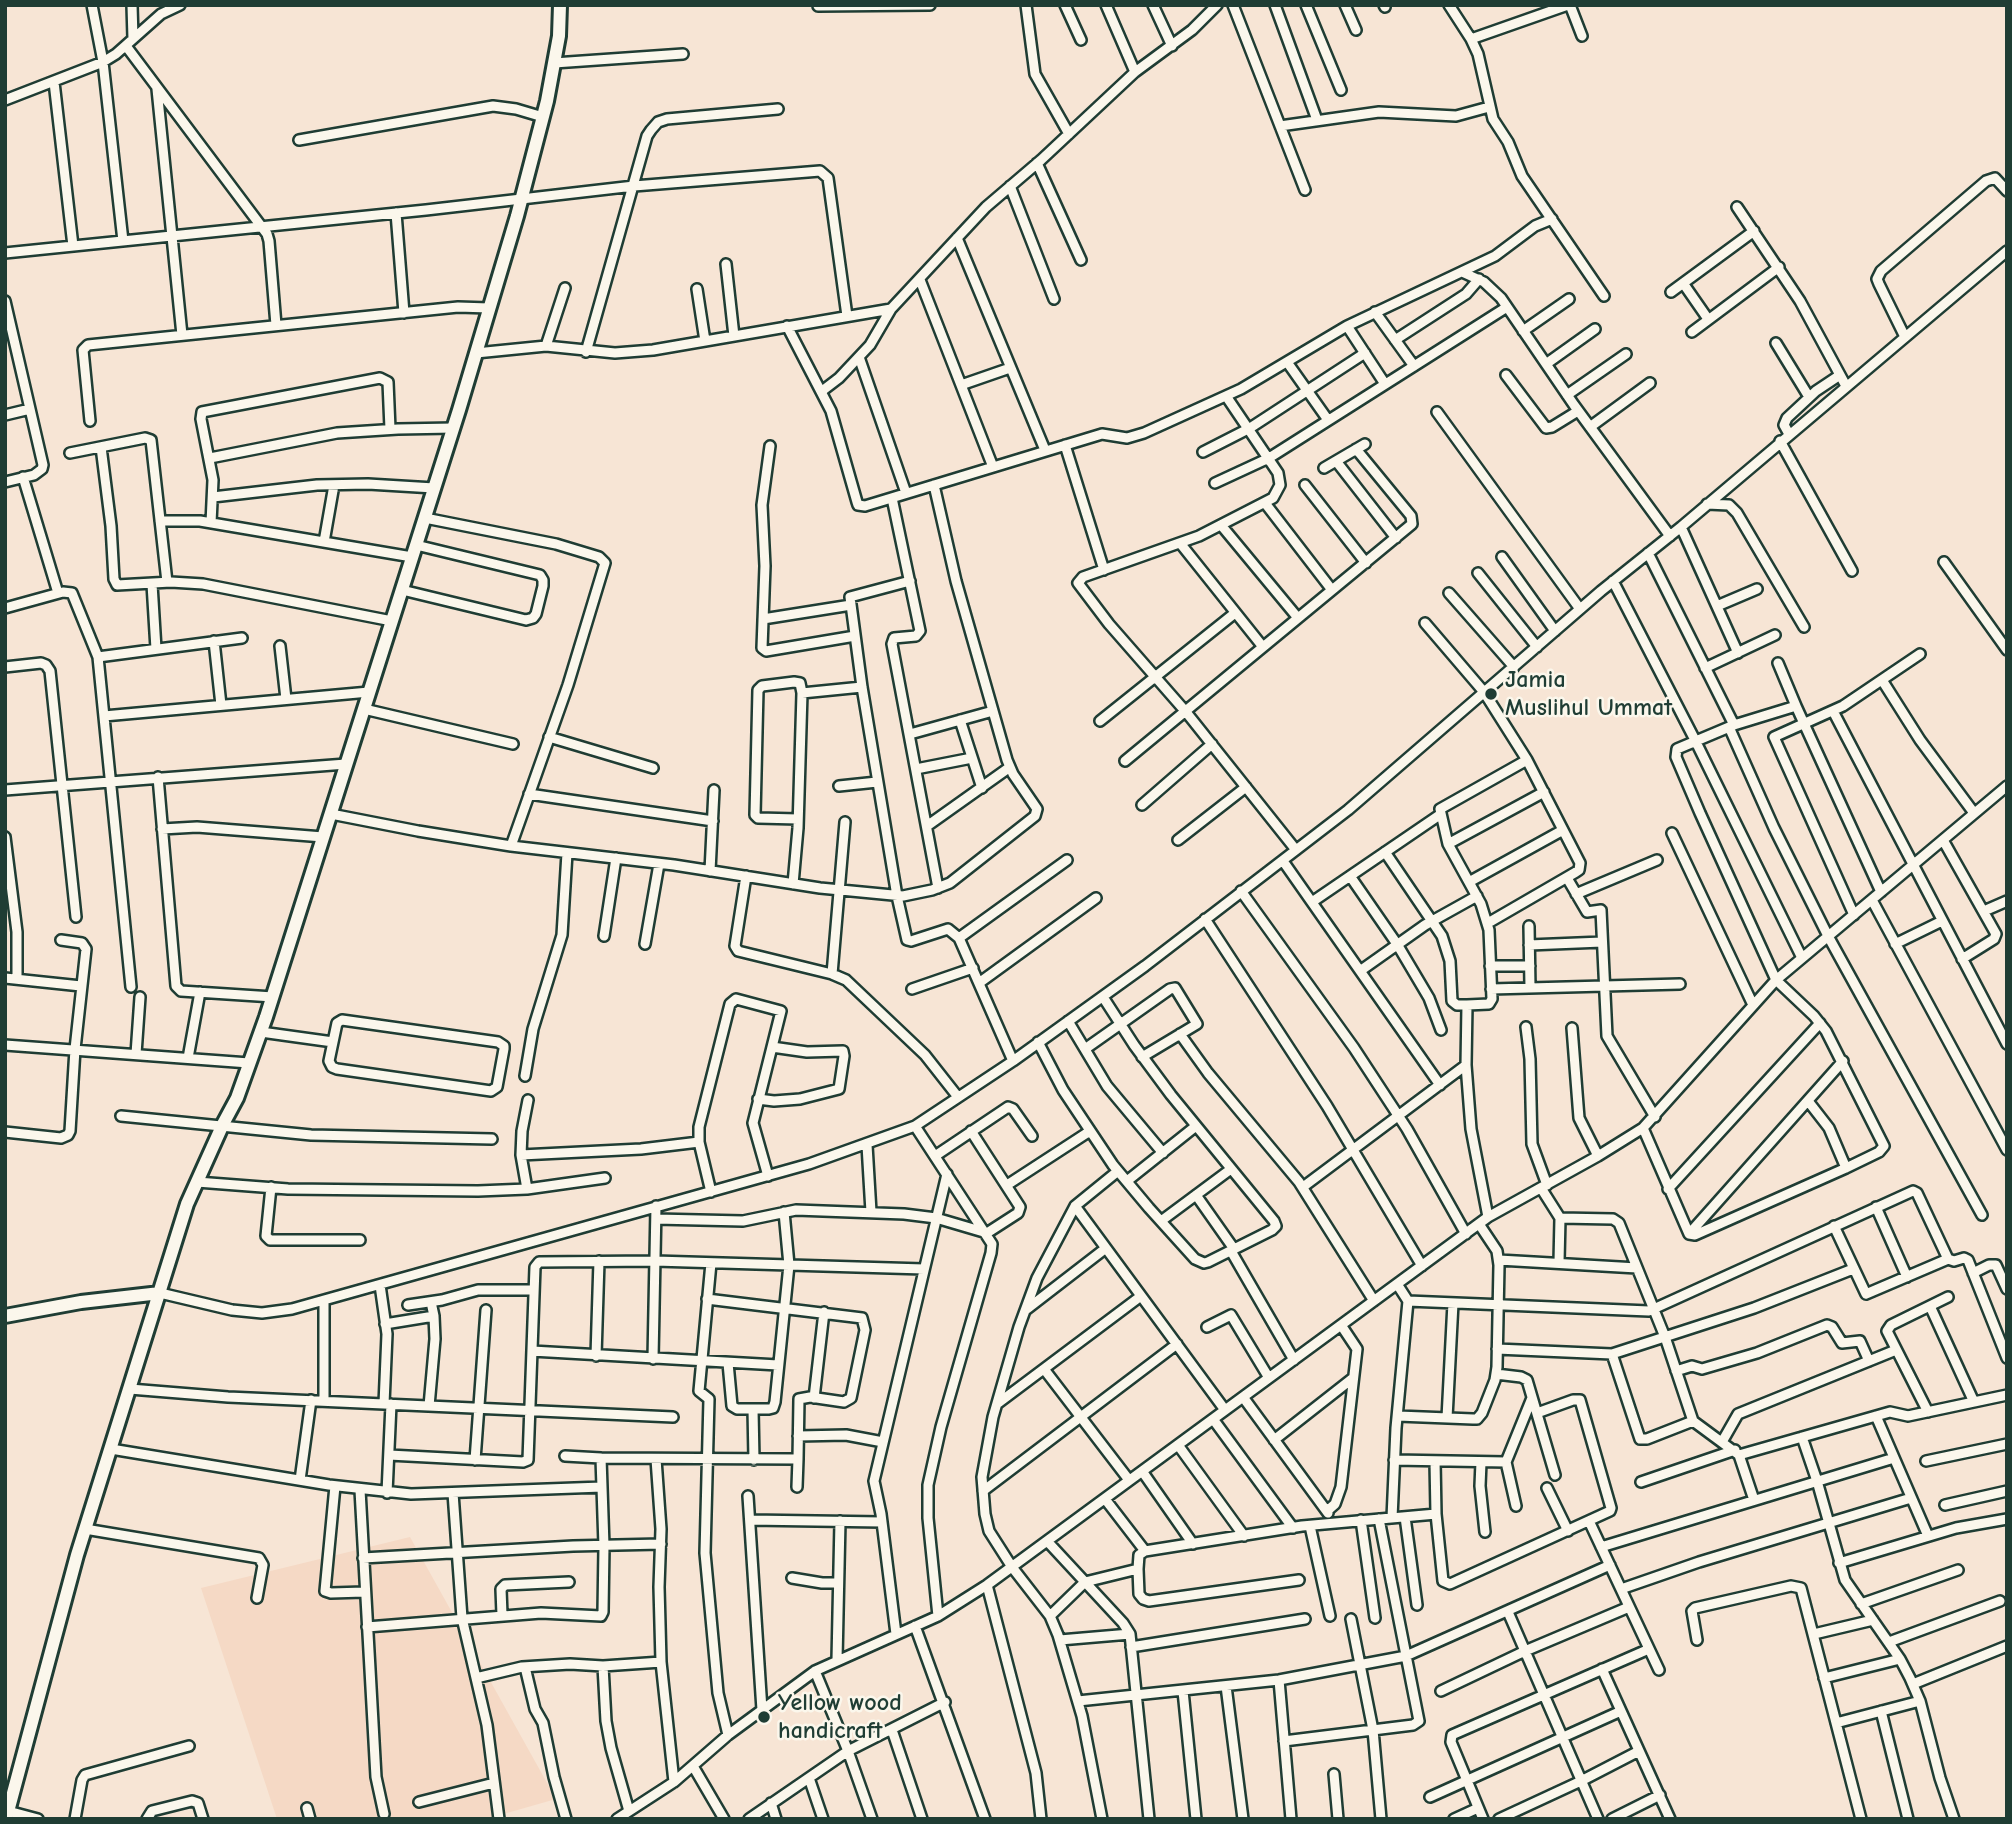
<!DOCTYPE html>
<style>
body{margin:0}
#map{position:relative;width:2012px;height:1824px;overflow:hidden;background:#f7e5d5;font-family:"Comic Neue",sans-serif}
canvas{display:block}
.frame{position:absolute;inset:0;border:7px solid #1f3d34;pointer-events:none}
</style>
<div id="map">
<canvas width="2012" height="1824"></canvas>
<div class="frame"></div>
</div>
<script>
const g = document.querySelector('canvas').getContext('2d');
g.lineJoin = 'round';
function fillPath(path, color) { g.fillStyle = color; g.fill(path, 'evenodd'); }
const toPath = rows => new Path2D(rows.map(r => 'M' + r).join(''));
function stroke(path, color, width, dash) { g.strokeStyle = color; g.lineWidth = width; g.lineCap = dash ? 'butt' : 'round'; g.setLineDash(dash || []); g.stroke(path); }
function write(font, color, halo, rows, align = 'center') {
  g.font = font + ' "Comic Neue",sans-serif'; g.lineWidth = 5; g.setLineDash([]); g.textBaseline = 'middle'; g.strokeStyle = halo; g.fillStyle = color; for (const [text, x, y, turn = 0] of rows) {
    g.save(); g.translate(x, y); g.rotate((+turn || 0) * Math.PI / 180); g.textAlign = isNaN(turn) ? turn : align; if (halo) g.strokeText(text, 0, 0); g.fillText(text, 0, 0); g.restore();
  }
}
fillPath(toPath([
 [410,1537,556,1799,486,1819,277,1819,201,1588]
]), '#f5d9c5');
const street = toPath([
 [92,5,103,62,123,241],
 [132,5,133,39],
 [1026,5,1035,74,1069,134],
 [1065,5,1081,40],
 [1106,5,1135,72],
 [1153,5,1172,46],
 [1233,5,1305,190],
 [1275,5,1317,120],
 [1306,5,1341,90],
 [1345,5,1356,30],
 [1384,5,1385,7],
 [1449,5,1471,39,1478,54,1493,119,1508,142,1522,176,1604,296],
 [1570,5,1582,36],
 [818,6,930,5],
 [1471,39,1568,5],
 [126,46,267,234,269,241,276,325],
 [554,63,683,54],
 [54,82,73,246],
 [157,89,182,335],
 [5,100,103,62,116,54,161,14,180,5],
 [1280,126,1379,112,1456,116,1489,107],
 [299,140,493,106,516,109,543,117],
 [1037,163,1081,260],
 [1010,186,1054,299],
 [1737,207,1800,301,1846,386],
 [396,213,404,313],
 [957,238,1045,450],
 [5,253,426,210,634,186,820,171,828,178,847,316],
 [726,264,734,336],
 [1462,272,1484,282,1501,298,1574,405,1670,536],
 [920,280,993,467],
 [1683,283,1708,319],
 [697,289,705,341],
 [1671,292,1754,231],
 [5,301,43,465,42,469,34,475,5,482],
 [1375,312,1414,366],
 [787,326,831,411,857,502,858,505,865,506,1102,434,1127,438,1144,433,1241,389,1347,326,1495,256,1535,226,1552,219],
 [1347,326,1385,384],
 [1523,331,1569,299],
 [1692,332,1779,267],
 [1905,337,1879,284,1877,279,1881,271,1986,181,1995,178,2007,191],
 [1395,340,1466,294,1479,279],
 [1776,343,1809,397],
 [546,346,565,288],
 [586,352,647,136,651,130,658,122,667,119,778,109],
 [476,353,546,346,615,353,653,350,891,309,986,207,1041,160,1135,72,1192,30,1217,5],
 [859,357,906,493],
 [1287,362,1328,420],
 [1546,364,1595,329],
 [1506,375,1546,428,1552,427,1578,411],
 [961,385,1010,368],
 [822,391,839,378,870,345,891,309],
 [1567,395,1626,354],
 [1226,396,1278,473,1280,485,1273,498,1199,536,1083,577,1078,583,1109,624,1186,712,1296,850],
 [1437,412,1580,609],
 [5,415,30,409],
 [90,421,83,350,88,345,458,307,489,308],
 [1590,427,1650,383],
 [1789,434,1784,425,1787,418,1816,391,1840,375],
 [1780,441,1852,571],
 [1065,445,1104,570],
 [770,446,762,505,765,566,762,648,766,651,855,636],
 [101,447,111,526,114,579,117,585,171,582,203,584,392,621],
 [1203,452,1250,428,1365,353],
 [70,453,145,438,151,440,167,582],
 [210,458,337,433,398,429,454,428],
 [1336,461,1396,538],
 [1324,468,1365,444],
 [23,477,58,593],
 [1215,483,1269,458,1507,307],
 [1305,485,1366,563],
 [213,497,317,485,368,484,434,488],
 [892,498,920,631,916,636,894,638,892,644,938,888],
 [1265,503,1332,590],
 [1707,504,1729,505,1737,513,1804,627],
 [425,518,556,544,599,557,605,563,568,685,511,846],
 [160,521,200,521,412,557],
 [211,523,213,480,201,419,202,412,380,378,388,382,390,429],
 [1221,525,1298,618],
 [1681,527,1738,653],
 [324,542,334,485],
 [1180,543,1263,647],
 [1648,553,1734,725],
 [1502,557,1555,631],
 [1944,562,2007,650],
 [1478,573,1537,647],
 [910,581,850,597,862,687,897,896,907,940,911,941,948,929,959,938,1013,1061],
 [1613,581,1695,740,1802,958],
 [152,584,156,649],
 [402,590,526,620,533,618,536,614,543,586,543,580,540,575,416,545],
 [1449,593,1514,667],
 [1717,606,1757,589],
 [5,608,63,592,72,593,98,657,131,987],
 [763,619,851,605],
 [1425,623,1484,692,1527,760,1580,863,1579,870,1576,872,1488,923],
 [214,641,221,705],
 [280,646,286,699],
 [98,657,242,638],
 [1778,663,1796,706],
 [5,667,41,663,46,665,50,671,76,917],
 [1705,668,1775,635],
 [1882,680,1920,740,1974,813],
 [364,709,513,744],
 [1833,711,2007,1044],
 [104,716,369,692],
 [960,720,982,788],
 [1100,721,1235,613],
 [1729,727,1774,828,1828,936,1982,1215],
 [910,734,993,711],
 [549,737,653,768],
 [1125,761,1412,524,1411,516,1356,449],
 [916,769,972,758],
 [158,777,176,986,181,991,273,997],
 [839,786,877,782],
 [5,790,346,764],
 [529,794,713,821],
 [1142,805,1212,744],
 [331,814,418,831,511,846,674,865,820,888,903,896,932,890,950,883,1035,816,1037,809,1013,774,1007,760,956,581,934,485],
 [798,819,758,818,755,815,758,690,762,686,794,682,800,683,802,693,862,687],
 [927,826,1010,767],
 [162,829,197,827,323,837],
 [1672,833,1753,1005],
 [5,837,17,932,17,979],
 [1178,840,1246,787],
 [1943,840,1996,934,1994,939,1962,959],
 [1448,844,1544,792],
 [1385,852,1442,936,1450,961,1452,1001,1457,1005,1467,1005],
 [1283,861,1440,1085],
 [710,871,714,790],
 [746,876,735,946,738,951,832,974,846,980,925,1055,958,1097],
 [1350,876,1397,944,1429,998,1441,1030],
 [1567,878,1587,912,1601,910,1607,1036,1655,1117],
 [1469,882,1563,830],
 [793,884,798,828,802,693],
 [1241,891,1354,1048,1407,1129,1466,1234],
 [1576,894,1657,860],
 [1872,900,2007,1150],
 [1312,902,1441,814],
 [1984,911,2007,901],
 [1854,915,1774,737,1843,706,1920,654],
 [1205,919,1327,1106,1422,1266],
 [1529,926,1530,988],
 [604,936,616,858],
 [959,938,1067,860],
 [645,944,659,864],
 [1895,944,1942,921],
 [1529,945,1602,942],
 [1490,966,1530,966],
 [1360,971,1425,925,1477,896],
 [832,974,845,822],
 [5,978,81,986],
 [979,983,1096,898],
 [912,989,973,968],
 [1491,989,1680,984],
 [1068,1021,1107,1086,1163,1153],
 [1526,1027,1530,1059,1532,1144,1547,1185],
 [1572,1028,1579,1118,1598,1156],
 [261,1032,333,1042,329,1061,332,1067,337,1069,491,1091,497,1087,504,1049,504,1046,498,1042,342,1020,337,1023,333,1042],
 [1180,1034,1208,1073,1299,1182,1374,1301],
 [1038,1042,1063,1090,1113,1165,1149,1208,1195,1259,1204,1263,1208,1262,1272,1230,1276,1226,1274,1221,1171,1095,1134,1045,1103,997],
 [5,1045,249,1063],
 [1085,1049,1170,989,1175,988,1197,1024,1142,1057],
 [136,1054,140,997],
 [188,1058,200,992],
 [525,1076,533,1029,562,935,567,853],
 [758,1099,774,1101,800,1099,839,1089,844,1056,843,1051,807,1052,772,1047],
 [1808,1101,1829,1128,1846,1168],
 [121,1116,311,1135,492,1139],
 [915,1126,992,1244,991,1253,941,1427,928,1485,928,1518,938,1616],
 [1643,1128,1689,1234,1843,1061],
 [5,1132,61,1138,68,1135,70,1131,75,1049,86,949,82,943,61,940],
 [867,1145,871,1212],
 [521,1155,641,1149,699,1142],
 [935,1156,1008,1107,1013,1109,1032,1136],
 [1127,1181,1196,1126],
 [197,1182,288,1189,478,1191,527,1189,605,1178],
 [1007,1185,1090,1131],
 [271,1187,266,1236,270,1240,360,1240],
 [1303,1187,1466,1065],
 [1541,1188,1560,1218,1559,1262],
 [527,1189,521,1155,522,1131,528,1100],
 [1668,1189,1820,1023],
 [711,1192,699,1142,699,1127,730,1004,736,999,781,1011,753,1123,768,1176],
 [1196,1195,1234,1249],
 [1075,1206,1225,1410],
 [1876,1207,1907,1277],
 [1488,1217,1471,1129,1466,1065,1467,1005,1489,1004,1492,999,1489,930,1481,904,1448,844,1440,809,1527,760],
 [1560,1218,1613,1219,1619,1223,1665,1337,1693,1421,1739,1455,1754,1500],
 [656,1219,743,1221,796,1210,904,1214,936,1218,987,1233,1018,1213,1020,1207,971,1131],
 [1161,1221,1231,1169],
 [1834,1226,1866,1294,1948,1259],
 [1689,1234,1695,1235,1846,1168,1879,1152,1884,1146,1826,1031,1814,1016,1776,980,1700,813,1676,757,1677,749,1734,725,1796,706,1881,892],
 [1231,1251,1294,1360],
 [1499,1260,1637,1268],
 [711,1263,699,1391,709,1399,705,1553,718,1693,728,1735],
 [1973,1273,1989,1265,1996,1265,2007,1289],
 [380,1285,387,1334,384,1404],
 [160,1293,232,1310,262,1313,292,1309,809,1164,915,1126,1013,1061,1145,966,1348,810,1601,591,1681,527,2007,251],
 [324,1301,324,1401],
 [1408,1301,1649,1311,1913,1191,1917,1193,1948,1259,1954,1261,1964,1258,1968,1260,2007,1358],
 [408,1305,442,1300,478,1290,534,1290],
 [1930,1306,1974,1402],
 [1027,1309,1106,1248],
 [385,1324,434,1316],
 [1207,1327,1231,1315,1269,1378],
 [1497,1349,1612,1354,1754,1308,1853,1269],
 [532,1351,778,1365],
 [1612,1354,1640,1439,1647,1439,1693,1421],
 [596,1356,599,1261],
 [653,1359,656,1206],
 [728,1363,732,1406,737,1409,753,1409],
 [1044,1369,1129,1480],
 [1676,1371,1692,1366,1702,1369,1757,1353,1827,1325,1832,1327,1842,1343,1860,1341,1869,1361],
 [1496,1374,1521,1377,1527,1380,1555,1475],
 [130,1389,228,1397,673,1417],
 [1243,1397,1328,1513],
 [814,1398,824,1312],
 [997,1404,1141,1296],
 [429,1406,435,1339,434,1316,431,1302],
 [1928,1412,1887,1331,1891,1325,1948,1297],
 [1398,1416,1473,1419,1477,1419,1482,1413,1495,1380,1497,1367,1499,1265,1497,1251,1479,1224],
 [1876,1416,1928,1536],
 [1447,1418,1453,1303],
 [1213,1419,1293,1528],
 [798,1436,846,1435,883,1442],
 [1802,1437,1817,1481,1845,1580,1900,1659,1910,1678,1920,1701,1940,1778,1954,1819],
 [1274,1440,1353,1378],
 [1722,1442,1738,1414,1896,1350],
 [1178,1445,1244,1536],
 [111,1449,329,1485,411,1494,602,1487],
 [389,1455,523,1462,528,1460,535,1267,539,1262,655,1261,924,1269],
 [1739,1455,1890,1412,1908,1416,2007,1395],
 [565,1456,601,1458],
 [656,1459,661,1529,659,1587,661,1662,674,1782],
 [475,1460,486,1310],
 [754,1460,753,1409,769,1409,773,1408,775,1402,789,1265,784,1212],
 [1394,1460,1506,1462,1532,1398],
 [1435,1461,1436,1514,1443,1581,1450,1584,1610,1511,1611,1508,1580,1400,1573,1400,1537,1413],
 [1926,1461,2007,1444],
 [1481,1462,1480,1486,1485,1532],
 [1506,1462,1516,1506],
 [1142,1471,1193,1544],
 [300,1480,311,1400],
 [1641,1482,1735,1450],
 [335,1486,325,1591,331,1593,364,1592],
 [797,1487,798,1459],
 [1547,1488,1568,1531],
 [360,1490,376,1777,384,1814],
 [983,1491,1177,1344],
 [387,1493,391,1404],
 [453,1493,462,1618,487,1725,499,1819],
 [748,1496,762,1710],
 [1105,1499,1145,1551],
 [1945,1505,2007,1491],
 [1327,1511,1335,1504,1341,1487,1357,1349,1341,1325],
 [1405,1517,1417,1605],
 [1392,1518,1396,1428,1408,1301,1397,1284],
 [750,1520,882,1522],
 [1361,1520,1375,1618],
 [1589,1521,1659,1670],
 [1310,1526,1330,1616],
 [85,1529,259,1558,263,1565,257,1598],
 [1047,1541,1123,1623,1130,1634,1149,1819],
 [1601,1547,1894,1458],
 [363,1558,573,1546,661,1544],
 [1839,1563,1956,1528,2007,1519],
 [1138,1569,1139,1594,1143,1599,1149,1601,1299,1580],
 [792,1578,822,1583,838,1583],
 [987,1585,1036,1773,1041,1819],
 [1621,1589,1699,1562,1911,1498],
 [1861,1604,1958,1570],
 [1508,1612,1598,1819],
 [502,1615,501,1589,505,1585,569,1582],
 [1050,1616,1085,1582,1138,1569,1139,1555,1145,1551,1302,1526,1436,1514],
 [1351,1619,1373,1730,1381,1819],
 [915,1626,985,1819],
 [367,1627,541,1613,601,1616,603,1612,604,1546,601,1458,798,1459,799,1399,810,1397,844,1402,851,1398,865,1330,862,1318,707,1299],
 [896,1634,881,1514,874,1481,947,1174],
 [1814,1634,1873,1620],
 [1060,1640,1130,1634],
 [1697,1640,1692,1611,1695,1608,1791,1586,1801,1588,1861,1819],
 [1889,1642,2000,1601],
 [1131,1647,1305,1619],
 [837,1660,840,1521],
 [603,1666,606,1721,611,1748,629,1811],
 [525,1667,535,1709,543,1723,554,1777,566,1819],
 [1602,1669,1670,1819],
 [815,1671,848,1751,872,1819],
 [476,1678,522,1667,570,1664,603,1666,661,1662],
 [1824,1678,1900,1659],
 [1279,1680,1291,1819],
 [1913,1684,2007,1646],
 [1226,1686,1243,1819],
 [1183,1691,1196,1819],
 [1441,1691,1525,1651,1629,1607],
 [1078,1701,1279,1680,1406,1656,1610,1565],
 [1881,1711,1908,1819],
 [1836,1723,1920,1701],
 [892,1730,922,1819],
 [1284,1741,1413,1725,1419,1721,1379,1519],
 [693,1766,724,1819],
 [1334,1774,1338,1819],
 [809,1778,823,1819],
 [1430,1797,1621,1711],
 [419,1802,494,1783],
 [771,1803,776,1819],
 [307,1808,310,1819],
 [8,1811,38,1819],
 [75,1819,82,1780,85,1775,189,1746],
 [147,1819,152,1811,192,1801,198,1803,203,1819],
 [617,1819,674,1782,728,1735,815,1671,938,1616,987,1585,1488,1217,1598,1156,1643,1128,1776,980,2007,786],
 [749,1819,848,1751,945,1702],
 [1102,1819,1082,1716,1058,1635,1050,1616,1012,1567,989,1531,985,1514,982,1477,993,1417,1019,1327,1037,1278,1075,1206,1118,1171],
 [1454,1819,1478,1808],
 [1483,1819,1451,1742,1452,1735,1649,1649],
 [1499,1819,1581,1781,1639,1751],
 [1612,1819,1660,1795]
]);
const secondary = toPath([
 [5,1316,81,1302,160,1293],
 [6,1819,77,1555,187,1204,223,1124,237,1098,266,1017,459,410,517,216,547,101,559,36,560,5]
]);
stroke(street, '#1f3d34', 14);
stroke(secondary, '#1f3d34', 18);
stroke(street, '#fbf7ec', 9);
stroke(secondary, '#fbf7ec', 12);
for (const [x, y, r, color] of [
 [1491,694,7,"#1f3d34"],
 [764,1717,7,"#1f3d34"]
]) { const dot = new Path2D(); dot.arc(x, y, r, 0, 2 * Math.PI); g.fillStyle = color; g.fill(dot); stroke(dot, '#fbf7ec', 2.5); }
write('bold 24px', '#1f3d34', '#fbf7ec', [
 ["Jamia",1505,680],
 ["Muslihul Ummat",1505,708],
 ["Yellow wood",778,1703],
 ["handicraft",778,1731]
], 'left');
</script>
